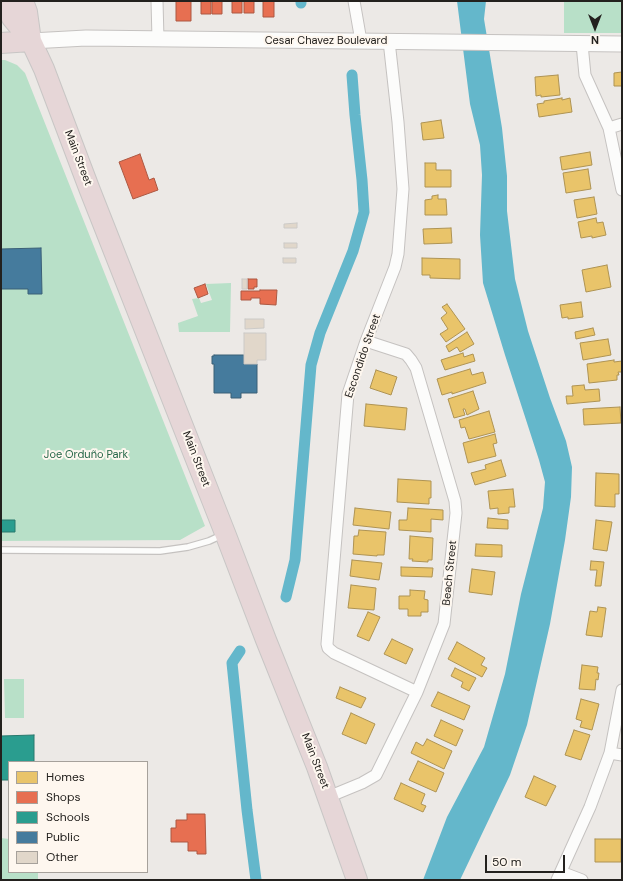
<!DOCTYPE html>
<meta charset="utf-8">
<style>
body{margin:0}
#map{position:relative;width:623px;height:881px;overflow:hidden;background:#ece9e6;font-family:"DM Sans",sans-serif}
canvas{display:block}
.frame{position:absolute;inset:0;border:2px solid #23211e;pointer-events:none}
.legend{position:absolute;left:8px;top:761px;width:140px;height:112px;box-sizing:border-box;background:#fef7ef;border:1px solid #a6a19b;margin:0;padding:5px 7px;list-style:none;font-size:12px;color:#23211e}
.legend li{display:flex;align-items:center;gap:8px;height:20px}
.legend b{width:20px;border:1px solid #a6a19b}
.north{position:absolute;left:575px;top:8px;width:40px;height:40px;-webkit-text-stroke:3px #fef7ef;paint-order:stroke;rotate:180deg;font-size:11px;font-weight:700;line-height:16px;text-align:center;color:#23211e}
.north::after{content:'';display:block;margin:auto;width:14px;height:18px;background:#23211e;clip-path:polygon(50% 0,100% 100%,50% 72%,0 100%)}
.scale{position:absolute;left:485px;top:855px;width:80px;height:18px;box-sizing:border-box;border:2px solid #23211e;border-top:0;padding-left:5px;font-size:12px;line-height:14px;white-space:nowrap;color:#23211e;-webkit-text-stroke:3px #fef7ef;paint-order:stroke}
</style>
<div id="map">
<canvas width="623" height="881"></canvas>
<div class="frame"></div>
<ul class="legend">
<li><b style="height:11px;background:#e9c46a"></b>Homes</li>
<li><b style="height:11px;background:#e76f51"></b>Shops</li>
<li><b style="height:11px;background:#2a9d8f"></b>Schools</li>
<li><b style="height:11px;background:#457b9d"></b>Public</li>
<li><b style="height:11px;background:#e1d7ca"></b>Other</li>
</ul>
<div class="north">N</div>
<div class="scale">50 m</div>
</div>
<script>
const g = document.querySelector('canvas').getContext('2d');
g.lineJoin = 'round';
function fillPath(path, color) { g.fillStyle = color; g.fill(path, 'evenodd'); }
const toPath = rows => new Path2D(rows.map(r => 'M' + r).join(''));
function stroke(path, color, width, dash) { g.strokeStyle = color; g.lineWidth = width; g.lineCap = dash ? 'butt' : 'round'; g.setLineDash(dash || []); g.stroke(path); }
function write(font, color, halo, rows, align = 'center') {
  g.font = font + ' "DM Sans",sans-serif'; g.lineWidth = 4; g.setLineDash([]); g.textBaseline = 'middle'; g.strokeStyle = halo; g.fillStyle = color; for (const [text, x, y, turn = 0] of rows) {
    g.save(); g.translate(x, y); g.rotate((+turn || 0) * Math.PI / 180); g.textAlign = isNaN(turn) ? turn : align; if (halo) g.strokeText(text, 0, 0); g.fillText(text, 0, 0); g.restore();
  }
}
fillPath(toPath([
 [564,1,622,1,622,33,564,33],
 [1,60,5,60,17,65,25,73,205,526,180,540,1,541],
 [231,283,230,332,179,332,178,323,198,316,192,299,199,298,201,303,212,300,206,284],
 [4,679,24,679,24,718,5,718],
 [1,838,9,839,9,872,38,872,38,880,1,880]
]), '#b8e0c8');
fillPath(toPath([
 [457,1,486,1,484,19,502,128,507,176,507,211,515,279,528,331,550,398,566,441,572,467,571,497,565,540,550,624,527,725,510,775,460,880,423,880,447,817,484,747,505,674,521,594,543,508,545,482,539,460,505,355,483,283,480,235,482,175,480,145,470,104]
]), '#64b7cb');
const homes = toPath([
 [622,72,622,86,614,86,614,73,622,72],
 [558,75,560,95,541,97,541,95,536,96,535,77,558,75],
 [562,98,562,100,570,98,572,112,539,117,537,104,544,103,544,101,562,98],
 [441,120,444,138,423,140,421,123,441,120],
 [590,152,592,165,562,170,560,157,590,152],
 [425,163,436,163,436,170,451,170,451,187,425,187,425,163],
 [588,169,591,189,566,193,563,173,588,169],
 [438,195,438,199,446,199,447,215,425,215,425,200,432,199,432,196,438,195],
 [594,197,597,214,577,218,574,200,594,197],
 [596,218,597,223,603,222,606,235,592,238,592,236,581,238,578,222,596,218],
 [451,228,452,243,424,244,423,229,451,228],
 [422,258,460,259,460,279,430,278,430,275,422,275,422,258],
 [607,265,611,287,586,292,582,270,607,265],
 [581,302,583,317,568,319,568,317,562,318,560,305,581,302],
 [447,304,465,329,446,342,440,334,448,329,441,318,447,313,442,307,447,304],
 [593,328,595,335,576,339,575,332,593,328],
 [467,332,474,344,460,352,457,347,449,352,446,346,467,332],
 [608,339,611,355,583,360,580,343,608,339],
 [463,353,464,357,473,354,475,361,445,370,441,360,463,353],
 [614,360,614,362,622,361,622,372,618,372,619,375,617,375,617,380,589,383,587,364,614,360],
 [470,369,472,375,483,372,486,383,452,394,452,392,442,395,437,379,470,369],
 [376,370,397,377,391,395,370,388,376,370],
 [584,385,585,390,599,389,600,401,567,404,566,396,573,396,572,386,584,385],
 [473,391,479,409,467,415,465,409,463,409,465,415,454,418,448,399,473,391],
 [366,404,407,408,405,430,364,426,366,404],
 [620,407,621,423,584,425,583,409,620,407],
 [489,411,495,432,469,439,465,427,461,428,459,420,489,411],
 [495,434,497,443,493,444,496,456,468,463,463,443,495,434],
 [501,460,506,476,475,485,471,473,486,469,485,465,501,460],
 [596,473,619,474,619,494,615,494,615,507,595,506,596,473],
 [398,479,431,481,431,498,429,498,429,504,397,502,398,479],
 [513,489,515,507,509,507,509,513,498,514,498,508,490,509,488,491,513,489],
 [355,508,391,512,389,529,353,525,355,508],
 [408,508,443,510,443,520,431,519,431,532,399,530,399,520,407,520,408,508],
 [488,518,508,520,508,529,487,528,488,518],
 [596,520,612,522,607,551,593,549,596,520],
 [359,530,386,532,384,555,377,555,377,556,353,554,354,536,358,536,359,530],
 [410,536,433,538,432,560,428,560,428,562,412,561,413,559,409,559,410,536],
 [476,544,502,545,502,557,475,556,476,544],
 [352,560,382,563,379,580,350,576,352,560],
 [591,561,604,562,601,586,595,586,597,570,590,570,591,561],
 [401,567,433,568,432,577,401,576,401,567],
 [472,569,495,572,492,595,469,592,472,569],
 [351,585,376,588,374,610,348,608,351,585],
 [410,590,425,591,424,599,428,600,428,612,421,612,421,616,408,616,408,609,399,609,399,596,410,596,410,590],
 [598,607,606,608,602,637,586,635,590,611,597,612,598,607],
 [368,612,380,617,369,641,357,636,368,612],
 [392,639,413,649,406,664,384,654,392,639],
 [457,642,485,658,481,665,487,668,482,677,448,659,457,642],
 [582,665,598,667,597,673,599,673,598,680,596,679,595,690,579,689,582,665],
 [455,668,476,678,469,691,461,687,463,682,451,676,455,668],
 [340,687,366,698,361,708,336,698,340,687],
 [438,692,470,706,464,720,431,706,438,692],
 [581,699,599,704,592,730,580,727,582,721,576,719,581,699],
 [351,713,375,724,366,744,342,734,351,713],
 [441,720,463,730,456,746,434,736,441,720],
 [574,730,590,735,581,760,565,755,574,730],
 [427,739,452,751,444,769,411,753,416,742,423,746,427,739],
 [418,761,444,773,436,792,409,780,418,761],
 [534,776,556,786,546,806,525,797,534,776],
 [401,783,425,794,421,804,426,806,423,812,394,799,401,783],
 [595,839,621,839,621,862,595,862,595,839]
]);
fillPath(homes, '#e9c46a');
stroke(homes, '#ae9353', 1);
const shops = toPath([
 [176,1,191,1,191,21,176,21,176,1],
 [201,1,211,1,211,14,201,14,201,1],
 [212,1,222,1,222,14,212,14,212,1],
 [232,1,242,1,242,13,232,13,232,1],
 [244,1,254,1,254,13,244,13,244,1],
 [263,1,274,1,274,17,263,17,263,1],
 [140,154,149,180,154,178,158,190,133,199,119,162,140,154],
 [248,279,257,279,257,287,254,287,254,289,248,289,248,279],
 [205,284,208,294,198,298,194,288,205,284],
 [260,290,277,290,276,305,260,304,260,298,251,298,251,300,241,300,241,291,260,291,260,290],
 [187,814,205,814,206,854,197,854,197,851,188,851,188,842,171,842,171,828,176,828,176,820,187,820,187,814]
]);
fillPath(shops, '#e76f51');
stroke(shops, '#ac5842', 1);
const schools = toPath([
 [1,520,15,520,15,532,1,532,1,520],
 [34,735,34,762,9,762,9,780,1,780,1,736,34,735]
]);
fillPath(schools, '#2a9d8f');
stroke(schools, '#28786d', 1);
const public = toPath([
 [41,248,42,294,28,294,28,289,1,289,1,249,41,248],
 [214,355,244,355,244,364,257,364,257,393,241,393,241,398,231,398,231,393,214,393,214,364,212,364,212,356,214,356,214,355]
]);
fillPath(public, '#457b9d');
stroke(public, '#3b6077', 1);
stroke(toPath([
 [301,1,301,3],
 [286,597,295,560,311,365,320,333,353,251,364,212,362,180,355,115,352,75],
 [240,651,232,663,247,810,256,880]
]), '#64b7cb', 11);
const building = toPath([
 [297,223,297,228,284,228,284,224,297,223],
 [284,243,297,243,297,248,284,248,284,243],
 [283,258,296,258,296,263,283,263,283,258],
 [242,279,247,279,247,289,242,289,242,279],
 [245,319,264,319,264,328,245,329,245,319],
 [244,333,266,333,266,360,257,360,257,364,244,364,244,333]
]);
fillPath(building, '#e1d7ca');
stroke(building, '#cccac7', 1);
const lane = toPath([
 [1,550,160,551,188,547,209,541,222,535]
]);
const street = toPath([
 [157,1,158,39],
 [354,1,361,41],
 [389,41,398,122,403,189,398,254,395,267,366,341,348,394,327,644,328,648,334,653,417,692],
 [582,44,585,75,609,128,622,190],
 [609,128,622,124],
 [610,753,622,755],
 [328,797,362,783,376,775,417,692,444,624,456,513,455,501,416,368,411,360,406,354,366,341],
 [561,872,582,880],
 [557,880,590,807,610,753,622,690]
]);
const secondary = toPath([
 [31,41,86,38,622,44]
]);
const highway = toPath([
 [5,1,12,18,31,41,44,69,89,188,225,533,266,640,317,767,357,880],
 [23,1,27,12,31,41],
 [1,43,31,41]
]);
stroke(lane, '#c5c2c0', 8);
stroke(street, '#c5c2c0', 13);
stroke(secondary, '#c5c2c0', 17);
stroke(highway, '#c8c6c5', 22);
stroke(lane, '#fcfcfb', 5.5);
stroke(street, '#fcfcfb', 11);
stroke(secondary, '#fcfcfb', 15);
stroke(highway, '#e6d6d7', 20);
write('11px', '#23211e', '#fef7ef', [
 ["Cesar Chavez Boulevard",326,41],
 ["Main Street",78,158,69],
 ["Escondido Street",363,356,-71],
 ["Main Street",196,459,69],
 ["Beach Street",450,573,-84],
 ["Main Street",315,761,69]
]);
write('11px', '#256647', '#fef7ef', [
 ["Joe Orduño Park",86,455]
]);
</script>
